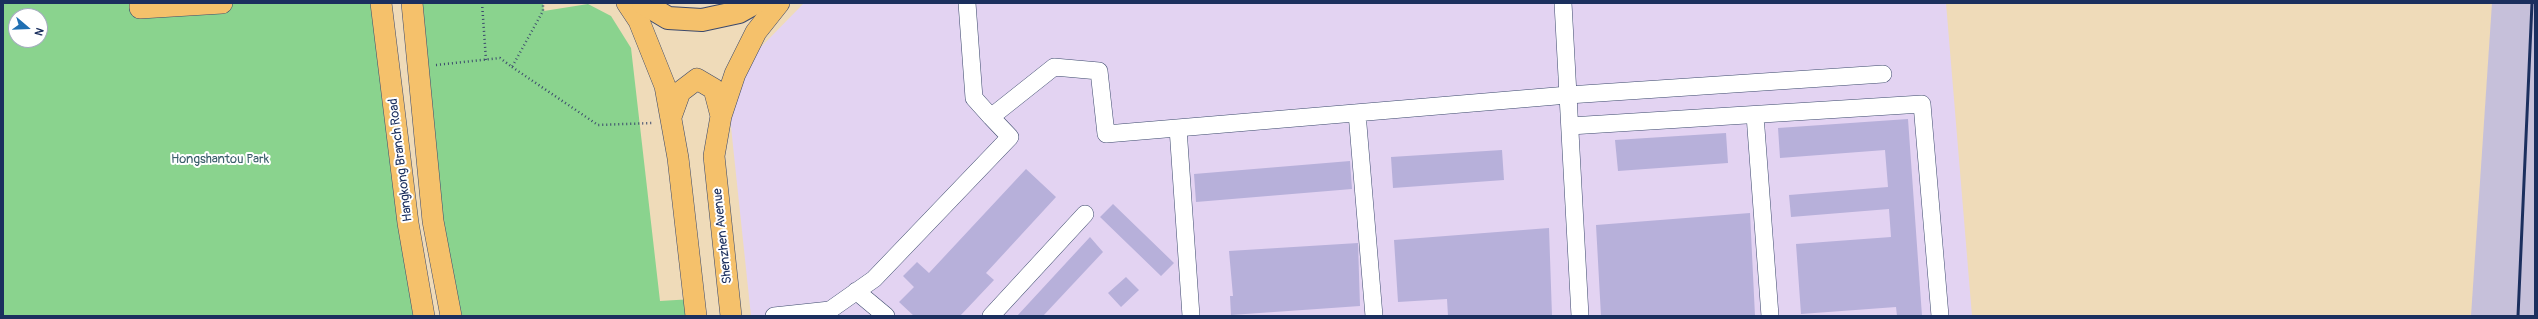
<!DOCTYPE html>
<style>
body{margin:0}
#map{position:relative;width:2538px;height:319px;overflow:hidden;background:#efdbb9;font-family:Pangolin,sans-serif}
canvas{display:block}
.frame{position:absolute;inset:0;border:4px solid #1b2f5e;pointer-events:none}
.north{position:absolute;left:8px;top:8px;width:40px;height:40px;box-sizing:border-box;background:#fff;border:1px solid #a4acbf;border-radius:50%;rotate:109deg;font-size:11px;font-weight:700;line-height:16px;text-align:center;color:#1b2f5e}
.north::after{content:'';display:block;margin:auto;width:14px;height:18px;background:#1f6fb2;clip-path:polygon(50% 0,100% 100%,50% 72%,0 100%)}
</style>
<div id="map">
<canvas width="2538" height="319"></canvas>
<div class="frame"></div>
<div class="north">N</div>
</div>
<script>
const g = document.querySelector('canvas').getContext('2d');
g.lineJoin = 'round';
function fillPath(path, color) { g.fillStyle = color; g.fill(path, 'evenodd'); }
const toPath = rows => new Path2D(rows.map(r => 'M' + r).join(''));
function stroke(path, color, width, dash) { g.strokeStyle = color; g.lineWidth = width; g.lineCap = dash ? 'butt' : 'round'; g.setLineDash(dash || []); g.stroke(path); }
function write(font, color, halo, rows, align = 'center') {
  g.font = font + ' Pangolin,sans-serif'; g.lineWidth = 4; g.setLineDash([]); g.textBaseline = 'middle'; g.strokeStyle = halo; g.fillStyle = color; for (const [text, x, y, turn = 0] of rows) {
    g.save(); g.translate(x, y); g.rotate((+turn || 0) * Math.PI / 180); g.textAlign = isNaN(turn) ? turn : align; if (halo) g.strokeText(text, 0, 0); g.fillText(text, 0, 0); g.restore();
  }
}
fillPath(toPath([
 [804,3,1946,3,1972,316,751,316,729,108,758,50]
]), '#e3d3f2');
fillPath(toPath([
 [2492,3,2535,3,2535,316,2471,316]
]), '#c6c0da');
fillPath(toPath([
 [3,3,381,3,424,316,3,316],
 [16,16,40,16,40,40,16,40],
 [412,3,543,3,544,11,588,4,611,16,631,48,660,301,693,299,696,316,451,316]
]), '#8ad38e');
fillPath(toPath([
 [1908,119,1922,316,1897,316,1896,307,1801,314,1796,244,1891,237,1889,209,1791,217,1789,195,1888,187,1885,150,1780,158,1778,128],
 [1726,133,1728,163,1618,171,1615,140],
 [1502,150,1504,180,1393,188,1391,157],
 [1350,161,1352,189,1196,202,1194,174],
 [1026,169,1056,197,986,273,994,280,960,316,914,316,899,302,914,287,903,276,917,262,929,273],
 [1113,204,1174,263,1161,276,1100,217],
 [1750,213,1755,316,1601,316,1596,225],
 [1549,228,1552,316,1448,316,1447,299,1398,302,1394,240],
 [1090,237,1103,252,1043,316,1017,316],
 [1358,243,1360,306,1231,315,1230,296,1233,296,1229,251],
 [1126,277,1139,290,1121,307,1108,293]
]), '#b7b0da');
const minor = toPath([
 [967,3,974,98,991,117],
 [1563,3,1580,316],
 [1357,113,1374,316],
 [1755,115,1770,316],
 [1570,126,1922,104,1940,316],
 [1178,128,1191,316],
 [856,291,886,316],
 [774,316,830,310,874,279,1010,137,991,117,1054,67,1099,71,1106,134,1568,95,1883,74],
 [991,316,1085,214]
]);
const major = toPath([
 [140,3,140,8,222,3],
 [381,3,408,223,424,316],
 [412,3,433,221,451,316],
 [627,3,639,21,665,86,678,158,696,316],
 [671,117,680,92,697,79,714,89,721,116],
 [731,316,714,156,721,116,735,74,756,32,779,3]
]);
const highway = toPath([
 [643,3,668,18,702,20,739,12,755,3]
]);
stroke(minor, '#3b496c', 18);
stroke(major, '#3b496c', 22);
stroke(highway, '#3b496c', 24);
stroke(toPath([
 [482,3,486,60],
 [436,65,500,58,512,67,543,11,543,3],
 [512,67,598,125,653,123]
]), '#3b496c', 2.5, [1, 3]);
stroke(minor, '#fff', 17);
stroke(major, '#f5c16b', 21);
stroke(highway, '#f5c16b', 22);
stroke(toPath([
 [2518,316,2532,3]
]), '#1b2f5e', 3);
write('13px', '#3c606c', '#fff', [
 ["Hongshantou Park",220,160]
]);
write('13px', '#1b2f5e', '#fff', [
 ["Hangkong Branch Road",401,160,-97],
 ["Shenzhen Avenue",723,236,-96]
]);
</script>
